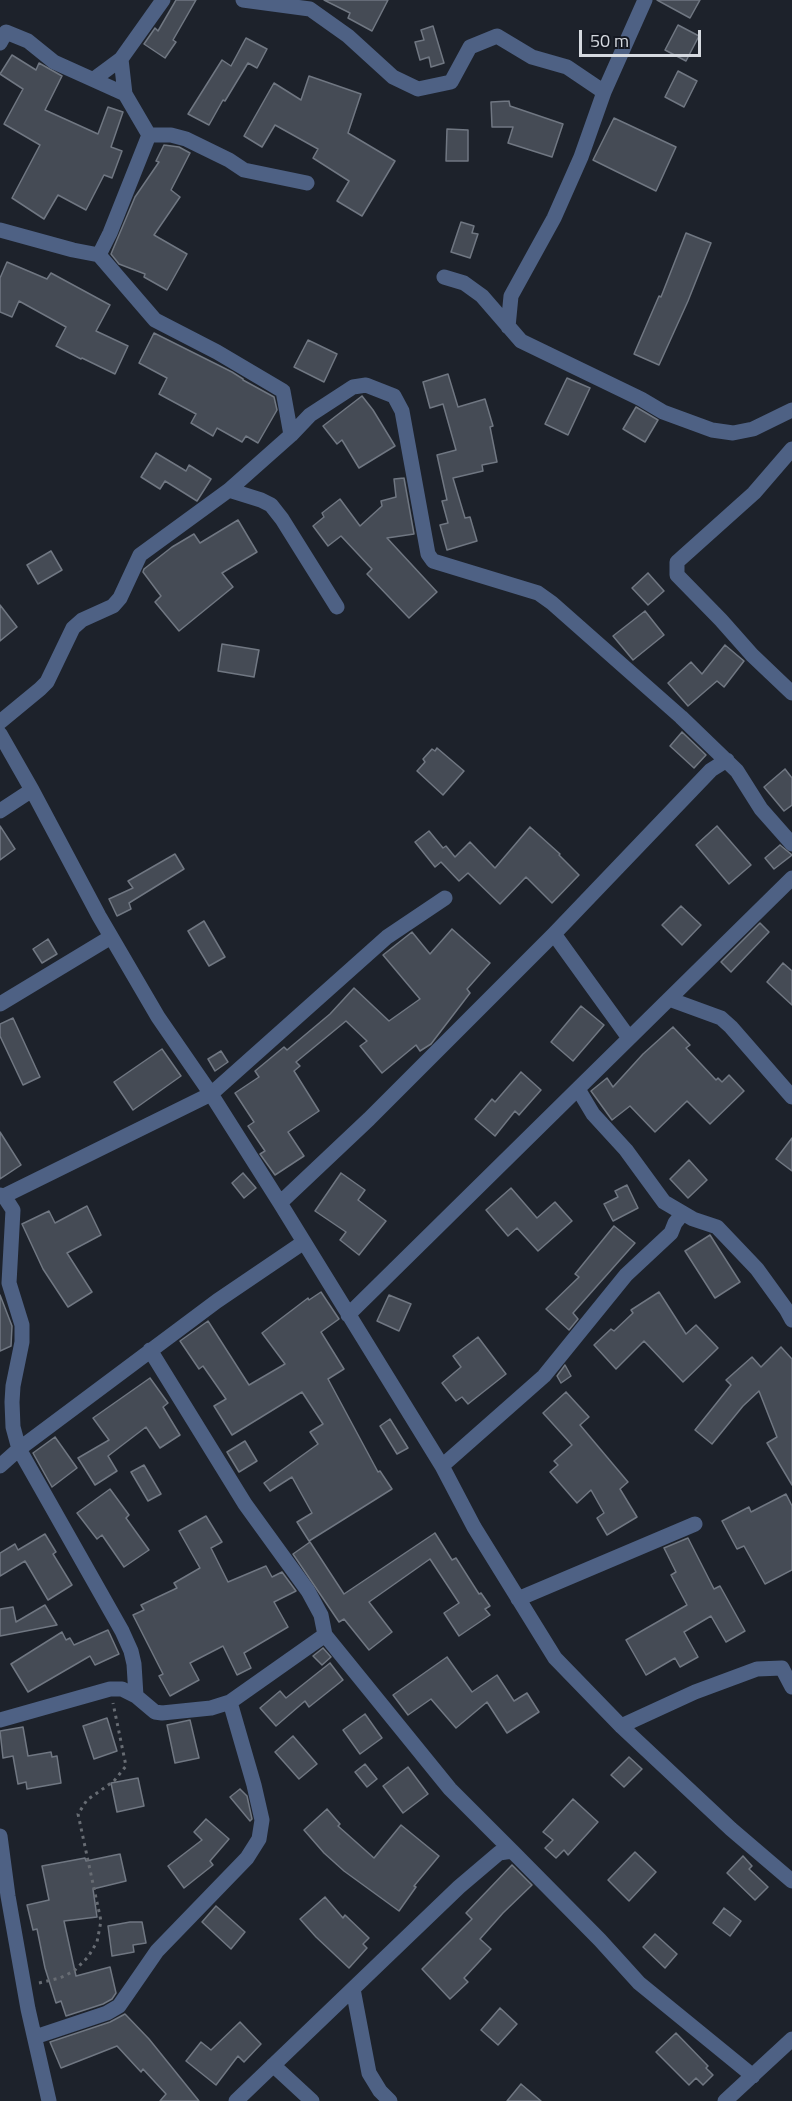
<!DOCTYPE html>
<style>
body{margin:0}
#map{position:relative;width:792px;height:2101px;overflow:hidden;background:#1d222b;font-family:"Titillium Web",sans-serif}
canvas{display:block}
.scale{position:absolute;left:579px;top:30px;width:122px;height:27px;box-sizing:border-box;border:3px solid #d6dae0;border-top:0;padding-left:8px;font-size:18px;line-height:21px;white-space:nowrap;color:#d6dae0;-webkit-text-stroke:4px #141821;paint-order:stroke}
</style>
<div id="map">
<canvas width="792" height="2101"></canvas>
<div class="scale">50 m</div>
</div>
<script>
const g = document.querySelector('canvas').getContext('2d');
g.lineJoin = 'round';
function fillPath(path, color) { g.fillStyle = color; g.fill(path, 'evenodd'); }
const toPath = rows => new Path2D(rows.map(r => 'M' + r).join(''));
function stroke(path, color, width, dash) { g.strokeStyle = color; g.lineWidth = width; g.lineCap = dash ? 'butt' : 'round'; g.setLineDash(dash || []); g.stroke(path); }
const building = toPath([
 [176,0,196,0,173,40,176,42,165,58,144,44,155,28,158,31,176,0],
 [324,0,388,0,372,31,348,18,350,13,324,0],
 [657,0,700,0,690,18,657,0],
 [678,25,699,36,686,61,665,50,678,25],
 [433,26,444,63,431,67,429,57,420,60,415,42,424,40,421,30,433,26],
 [246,38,267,49,257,68,248,63,225,101,223,100,209,125,188,114,222,60,231,66,246,38],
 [12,55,36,70,39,63,62,76,45,110,98,134,108,107,123,112,111,147,122,151,112,178,104,175,86,210,58,195,44,219,12,198,40,145,4,124,23,89,0,74,12,55],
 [678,71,697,81,684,107,665,97,678,71],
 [309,76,361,94,348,133,395,161,362,216,337,201,349,181,313,158,318,149,275,125,262,147,244,136,274,83,301,100,309,76],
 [509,101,510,106,563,124,552,157,508,143,513,127,492,127,491,102,509,101],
 [614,118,676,147,656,191,593,160,614,118],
 [447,129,468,130,468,161,446,161,447,129],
 [164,145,179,147,190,153,171,190,180,197,154,235,187,254,167,290,144,277,145,274,119,264,111,254,135,197,159,162,156,161,164,145],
 [461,222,474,226,472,233,478,234,470,258,451,252,461,222],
 [686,233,711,243,688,301,659,365,634,354,659,296,661,297,686,233],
 [7,262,47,279,51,273,110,305,96,331,128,346,115,374,82,358,81,359,56,346,66,327,19,301,12,317,0,312,0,278,7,262],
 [154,333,232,372,243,379,243,380,274,397,277,410,258,443,246,436,242,442,217,428,213,436,191,423,196,414,159,394,167,378,139,363,154,333],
 [308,340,337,354,324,382,294,367,308,340],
 [448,374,458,407,485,399,493,426,490,427,497,462,482,465,483,471,453,478,465,518,470,517,477,541,447,550,440,525,448,523,442,501,447,500,437,455,456,450,443,404,430,408,423,382,448,374],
 [567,378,590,388,568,435,545,424,567,378],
 [362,396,373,410,395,446,359,468,342,440,337,444,323,426,362,396],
 [636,407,658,420,645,442,623,429,636,407],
 [156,453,186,471,189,465,211,479,197,501,165,481,160,489,141,477,156,453],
 [404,478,414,534,387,538,437,592,409,618,367,574,372,569,341,536,328,546,313,526,324,517,322,513,340,499,360,526,382,506,381,501,396,497,394,479,404,478],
 [238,520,257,552,222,573,233,587,179,631,155,602,161,596,143,572,144,569,172,547,194,534,200,543,238,520],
 [51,551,62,570,38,584,27,565,51,551],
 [648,573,664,591,648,605,632,588,648,573],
 [0,605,17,627,0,641,0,605],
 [645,611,664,635,633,660,613,636,645,611],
 [222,644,259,650,254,677,218,671,222,644],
 [725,645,744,661,724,687,717,681,688,706,668,683,691,662,702,674,725,645],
 [682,732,706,755,694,768,670,746,682,732],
 [437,748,464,771,443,795,417,771,425,762,423,759,432,749,435,751,437,748],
 [785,769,792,778,792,805,784,811,764,787,785,769],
 [0,826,15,849,0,860,0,826],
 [717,826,751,865,729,884,696,845,717,826],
 [530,827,560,854,559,855,579,875,552,903,526,877,500,904,468,873,459,881,441,862,435,867,415,842,429,831,443,848,446,846,455,857,470,842,495,868,530,827],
 [780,845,792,855,774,869,765,858,780,845],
 [175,854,184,869,129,903,131,909,117,916,109,899,133,888,128,881,175,854],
 [681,906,701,925,682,945,662,925,681,906],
 [204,921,225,957,209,966,188,931,204,921],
 [760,923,769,932,731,972,721,962,760,923],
 [452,929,490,963,467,989,470,993,431,1044,420,1051,416,1045,382,1073,360,1046,367,1041,346,1021,296,1062,300,1066,294,1071,319,1111,288,1132,304,1156,275,1175,260,1154,265,1151,248,1126,254,1122,235,1093,259,1077,255,1071,284,1047,287,1050,330,1014,354,988,389,1021,420,999,383,955,412,932,430,954,452,929],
 [48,939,57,954,42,963,33,949,48,939],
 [783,963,792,971,792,1005,767,982,783,963],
 [581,1006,604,1025,573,1061,551,1042,581,1006],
 [13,1018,40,1077,23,1085,0,1036,0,1024,13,1018],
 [673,1027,690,1045,686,1048,716,1080,718,1078,722,1082,729,1075,744,1091,710,1124,687,1101,655,1132,630,1106,612,1120,591,1091,607,1078,613,1087,643,1054,673,1027],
 [162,1049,181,1076,133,1110,114,1082,162,1049],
 [221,1051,228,1062,215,1071,208,1059,221,1051],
 [521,1072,541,1090,519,1115,515,1111,495,1136,475,1119,492,1099,495,1102,521,1072],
 [0,1132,21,1165,0,1179,0,1132],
 [792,1138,792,1171,776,1159,792,1138],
 [689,1160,707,1180,688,1198,670,1179,689,1160],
 [243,1173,256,1188,244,1198,232,1183,243,1173],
 [341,1173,365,1190,358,1200,386,1221,359,1255,340,1240,346,1232,315,1211,341,1173],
 [627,1185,638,1208,613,1221,604,1204,618,1197,615,1191,627,1185],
 [511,1188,537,1218,555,1202,572,1221,538,1251,517,1228,508,1236,486,1210,511,1188],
 [87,1206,101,1235,67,1253,92,1292,68,1307,43,1269,22,1224,49,1211,55,1223,87,1206],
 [614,1226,635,1243,573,1313,578,1319,569,1330,546,1309,579,1277,575,1274,614,1226],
 [710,1235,740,1282,715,1298,685,1251,710,1235],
 [321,1292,339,1319,321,1332,344,1369,328,1379,378,1472,380,1471,392,1489,309,1541,297,1522,312,1513,292,1477,270,1491,264,1483,318,1444,310,1432,323,1424,302,1392,232,1435,214,1406,226,1399,203,1366,199,1369,180,1341,208,1321,249,1385,285,1364,262,1333,308,1298,309,1300,321,1292],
 [659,1292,686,1334,696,1325,718,1348,683,1382,644,1341,616,1369,594,1345,611,1329,614,1331,633,1313,631,1310,659,1292],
 [0,1295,12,1326,11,1346,0,1351,0,1295],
 [389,1295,411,1304,399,1331,377,1321,389,1295],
 [478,1337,506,1374,468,1404,462,1397,456,1401,442,1383,461,1367,453,1356,478,1337],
 [781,1347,792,1359,792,1485,767,1443,777,1437,759,1391,743,1406,712,1444,695,1430,731,1385,726,1380,752,1357,761,1367,781,1347],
 [565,1365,571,1376,561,1383,557,1376,565,1365],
 [150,1378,168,1403,163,1407,180,1435,160,1448,146,1427,108,1456,117,1471,95,1485,78,1458,109,1440,93,1418,150,1378],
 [566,1392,589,1417,580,1425,628,1482,620,1489,637,1517,607,1535,597,1518,604,1513,591,1490,577,1503,550,1472,558,1465,554,1461,572,1445,543,1413,566,1392],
 [390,1419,408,1448,397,1454,380,1426,390,1419],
 [55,1437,77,1468,52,1487,33,1453,55,1437],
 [245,1441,257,1461,239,1472,227,1452,245,1441],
 [144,1465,161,1494,148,1501,131,1472,144,1465],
 [110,1489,129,1515,126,1518,149,1550,124,1567,102,1535,97,1539,77,1513,110,1489],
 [786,1494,792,1506,792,1570,765,1584,744,1546,737,1549,722,1521,749,1507,751,1512,786,1494],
 [206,1516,222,1542,211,1548,228,1582,266,1566,272,1577,282,1572,296,1591,274,1602,288,1627,244,1653,251,1668,237,1675,223,1646,190,1663,199,1680,170,1696,159,1676,163,1674,133,1615,144,1610,141,1605,177,1588,174,1583,200,1568,179,1531,206,1516],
 [435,1533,452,1560,456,1558,479,1594,481,1593,490,1606,485,1609,490,1615,459,1636,444,1613,459,1603,430,1559,369,1602,392,1632,369,1650,344,1619,339,1622,293,1554,310,1542,344,1594,435,1533],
 [45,1534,56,1552,53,1554,72,1585,48,1600,25,1561,0,1576,0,1553,15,1544,18,1550,45,1534],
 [688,1538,714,1589,720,1586,745,1631,726,1642,711,1616,684,1632,698,1657,680,1667,675,1658,646,1675,626,1640,687,1605,671,1575,676,1572,664,1548,688,1538],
 [45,1605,57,1625,0,1636,0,1609,13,1607,16,1622,45,1605],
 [108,1630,119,1654,95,1665,90,1656,28,1692,11,1664,62,1632,66,1640,70,1638,74,1645,108,1630],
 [323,1648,331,1657,322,1665,313,1656,323,1648],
 [447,1657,472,1692,497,1675,514,1701,527,1693,539,1712,507,1733,487,1702,456,1728,431,1699,408,1715,393,1695,447,1657],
 [330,1663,343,1680,309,1707,305,1701,276,1726,260,1708,280,1691,286,1698,330,1663],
 [365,1714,382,1738,360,1754,343,1730,365,1714],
 [107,1718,117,1751,94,1759,83,1726,107,1718],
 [190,1720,199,1758,175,1763,167,1725,190,1720],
 [23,1727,28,1756,51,1752,52,1757,57,1756,61,1783,27,1789,26,1782,18,1784,13,1756,3,1758,0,1731,23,1727],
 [293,1736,317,1764,299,1779,275,1752,293,1736],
 [629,1757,642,1769,624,1787,611,1775,629,1757],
 [365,1764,377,1779,367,1787,355,1772,365,1764],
 [408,1767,428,1794,403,1813,383,1786,408,1767],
 [138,1778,144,1806,117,1812,111,1783,138,1778],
 [240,1789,247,1796,252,1819,250,1821,230,1797,240,1789],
 [573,1799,598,1822,568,1855,564,1850,556,1858,545,1848,553,1840,543,1832,573,1799],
 [327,1809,340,1824,338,1826,374,1858,401,1825,439,1856,414,1886,416,1887,399,1911,344,1871,324,1853,304,1830,327,1809],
 [206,1819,229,1839,210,1861,213,1865,184,1888,168,1866,202,1840,194,1832,206,1819],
 [635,1852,656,1872,629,1901,608,1880,635,1852],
 [120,1854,126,1881,93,1889,97,1917,64,1921,76,1976,110,1967,116,1993,112,1999,103,2004,66,2016,61,2001,56,2003,45,1968,37,1929,33,1930,27,1905,49,1900,42,1866,85,1858,86,1861,120,1854],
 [743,1856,752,1866,749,1869,768,1887,755,1900,727,1873,743,1856],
 [512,1865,532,1885,503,1913,480,1939,491,1949,464,1978,468,1982,450,1999,422,1969,472,1919,466,1913,512,1865],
 [325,1897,343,1918,345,1915,369,1938,363,1944,367,1948,349,1968,316,1937,300,1919,325,1897],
 [216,1906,245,1932,231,1949,202,1922,216,1906],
 [724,1908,741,1921,730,1936,713,1923,724,1908],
 [130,1922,142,1922,146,1943,133,1945,134,1952,112,1956,108,1926,130,1922],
 [655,1934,677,1954,665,1968,643,1947,655,1934],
 [500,2008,517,2024,498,2045,481,2030,500,2008],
 [125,2014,149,2039,199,2101,160,2101,166,2094,143,2069,141,2072,117,2046,61,2068,50,2042,110,2022,125,2014],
 [240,2022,261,2044,244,2062,238,2056,216,2085,186,2061,201,2042,211,2050,240,2022],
 [676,2033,708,2066,706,2068,713,2075,703,2085,696,2078,689,2085,656,2052,676,2033],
 [521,2084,541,2101,507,2101,521,2084]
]);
fillPath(building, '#454b55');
stroke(building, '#707782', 1.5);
stroke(toPath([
 [39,1983,60,1978,74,1971,88,1957,97,1942,101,1921,78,1814,87,1800,114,1781,126,1766,113,1703]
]), '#676c73', 3, [3, 4.5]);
stroke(toPath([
 [243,0,310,9,348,36,393,77,418,89,451,82,470,47,497,36,532,57,567,67,604,92],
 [0,43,6,32,28,41,54,62,125,94,149,135],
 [121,59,125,94],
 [94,79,121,59,163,0],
 [149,135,171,135,186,139,229,160,244,170,307,183],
 [0,230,73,250,99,255,155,320,217,352,283,391,291,435],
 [99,255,110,233,149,135],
 [444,277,464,283,482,296,521,341,641,399,663,412,712,430,733,433,753,429,792,410],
 [508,327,511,296,554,218,581,157,604,92,645,0],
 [792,449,754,493,677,562,677,575,721,620,752,655,792,693],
 [229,490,261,500,271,505,282,519,337,607],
 [0,722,40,689,47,682,73,628,82,620,113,606,120,598,140,555,229,490,291,435,310,415,353,387,366,385,394,396,402,411,428,554,433,561,538,593,552,603,681,717,737,771,761,809,792,844],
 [0,734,32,790,99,916,158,1017,211,1094,280,1203,442,1466,474,1527,555,1658,621,1726,731,1829,792,1881],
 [0,811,32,790],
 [554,934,629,1038],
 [669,999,721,1018,731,1027,792,1097],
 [0,1004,111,937],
 [578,1089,593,1114,626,1150,664,1202,693,1219,717,1227,757,1269,786,1309,792,1320],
 [0,1195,4,1196,211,1094,387,937,445,898],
 [280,1203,369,1119,554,934,711,770,727,760],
 [348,1315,792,878],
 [150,1350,245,1504,308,1591,321,1615,325,1635,450,1789,512,1851],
 [0,1466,19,1449,13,1427,12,1402,13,1386,22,1342,22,1325,9,1283,13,1210,4,1196],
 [442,1466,544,1376,626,1275,671,1233,675,1223,683,1213],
 [518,1599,695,1524],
 [136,1696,134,1664,131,1651,122,1631,19,1449,217,1301,304,1242],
 [0,1720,110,1689,122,1689,136,1696,155,1712,162,1713,211,1708,230,1702,325,1635],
 [621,1726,695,1692,757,1669,782,1668,792,1687],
 [0,1836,8,1896,28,2009,49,2101],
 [353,1989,369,2073,380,2091,390,2101],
 [35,2037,107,2013,119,2006,157,1951,247,1858,259,1839,262,1820,254,1785,230,1702],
 [273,2065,312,2101],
 [236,2101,459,1887,499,1853,512,1851,600,1940,639,1983,753,2076],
 [725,2101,792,2039]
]), '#4e6184', 15);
</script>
